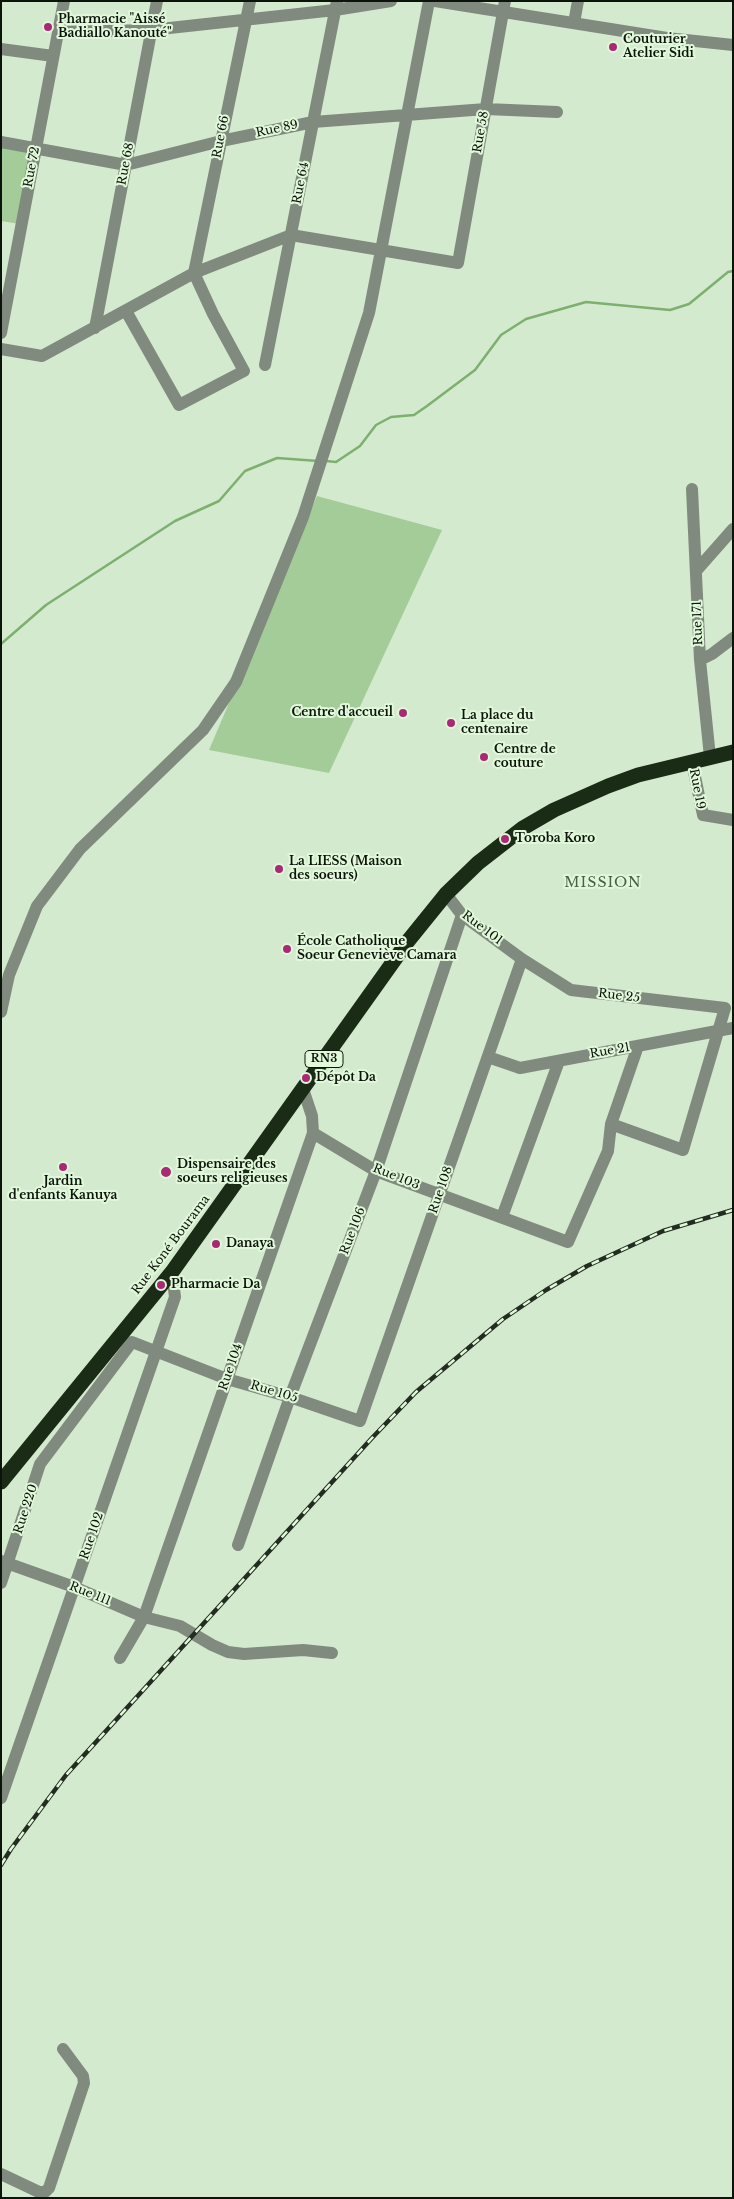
<!DOCTYPE html>
<meta charset="utf-8">
<style>
body{margin:0}
#map{position:relative;width:734px;height:2199px;overflow:hidden;background:#d4eace;font-family:"Libre Baskerville",serif}
canvas{display:block}
.frame{position:absolute;inset:0;border:2px solid #0c130a;pointer-events:none}
</style>
<div id="map">
<canvas width="734" height="2199"></canvas>
<div class="frame"></div>
</div>
<script>
const g = document.querySelector('canvas').getContext('2d');
g.lineJoin = 'round';
function fillPath(path, color) { g.fillStyle = color; g.fill(path, 'evenodd'); }
const toPath = rows => new Path2D(rows.map(r => 'M' + r).join(''));
function stroke(path, color, width, dash) { g.strokeStyle = color; g.lineWidth = width; g.lineCap = dash ? 'butt' : 'round'; g.setLineDash(dash || []); g.stroke(path); }
function write(font, color, halo, rows, align = 'center') {
  g.font = font + ' "Libre Baskerville",serif'; g.lineWidth = 4; g.setLineDash([]); g.textBaseline = 'middle'; g.strokeStyle = halo; g.fillStyle = color; for (const [text, x, y, turn = 0] of rows) {
    g.save(); g.translate(x, y); g.rotate((+turn || 0) * Math.PI / 180); g.textAlign = isNaN(turn) ? turn : align; if (halo) g.strokeText(text, 0, 0); g.fillText(text, 0, 0); g.restore();
  }
}
fillPath(toPath([
 [1,141,32,146,20,224,1,221],
 [317,496,442,530,329,773,209,750]
]), '#a3cc98');
stroke(toPath([
 [326,461,336,462,360,446,376,425,391,417,414,415,427,406,475,370,501,335,526,319,586,302,670,310,689,304,728,272,733,271],
 [1,644,46,605,175,521,219,501,245,471,277,458,318,461]
]), '#7db06f', 2.5);
stroke(toPath([
 [435,1,667,38,733,45],
 [574,23,578,1],
 [58,32,151,30,335,10,391,1],
 [1,49,53,56],
 [1,142,126,165,221,141,313,122,486,109,557,112],
 [126,311,179,405,244,371,213,314,194,273,250,1],
 [95,328,157,1],
 [1,333,64,1],
 [1,349,42,356,194,273,291,235,458,263,505,1],
 [265,365,337,1],
 [692,489,700,660,710,757],
 [696,571,733,529],
 [700,660,712,654,733,638],
 [692,762,703,815,733,820],
 [446,894,462,915,522,959,571,990,725,1008,683,1150,611,1124],
 [1,1012,9,975,37,906,80,849,203,730,236,682,303,517,369,313,429,1],
 [488,1057,520,1068,733,1028],
 [313,1133,376,1171,568,1242,608,1151,611,1124,638,1046],
 [502,1217,559,1061],
 [238,1545,290,1397,376,1171,462,915],
 [1,1561,74,1587,144,1617,180,1626,212,1645,228,1652,244,1654,303,1650,332,1653],
 [1,1583,40,1464,132,1342,227,1379,290,1397,360,1421,522,959],
 [120,1658,144,1617,313,1133,312,1116,303,1089],
 [1,1798,175,1297,172,1272],
 [1,2174,39,2192,45,2192,49,2188,84,2083,83,2076,63,2049]
]), '#818a7f', 12);
stroke(toPath([
 [1,1482,172,1272,408,941,446,894,478,863,523,828,554,810,608,786,638,775,733,752]
]), '#1a2b16', 15);
const rail = toPath([
 [1,1865,11,1849,66,1775,372,1438,416,1392,503,1319,546,1290,587,1266,663,1231,733,1210]
]);
stroke(rail, '#232c21', 4.5);
stroke(rail, '#e1f8db', 2.5, [8]);
for (const [x, y, r, color] of [
 [48,27,5,"#aa2975"],
 [613,47,5,"#aa2975"],
 [403,713,5,"#aa2975"],
 [451,723,5,"#aa2975"],
 [484,757,5,"#aa2975"],
 [505,839,5,"#aa2975"],
 [279,869,5,"#aa2975"],
 [287,949,5,"#aa2975"],
 [306,1078,5,"#aa2975"],
 [63,1167,5,"#aa2975"],
 [166,1172,6,"#aa2975"],
 [216,1244,5,"#aa2975"],
 [161,1285,5,"#aa2975"]
]) { const dot = new Path2D(); dot.arc(x, y, r, 0, 2 * Math.PI); g.fillStyle = color; g.fill(dot); stroke(dot, '#e1f8db', 2); }
for (const [x, y, w] of [
 [324,1059,38]
]) { const box = new Path2D(); box.roundRect(x - w / 2, y - 8.5, w, 17, 4); g.fillStyle = '#e1f8db'; g.fill(box); stroke(box, '#0c130a', 1); }
write('bold 11px', '#0c130a', null, [
 ["RN3",324,1059]
]);
write('bold 12px', '#0c130a', '#e1f8db', [
 ["Pharmacie \"Aissé",58,20],
 ["Badiallo Kanouté\"",58,34],
 ["Couturier",623,40],
 ["Atelier Sidi",623,54],
 ["Centre d'accueil",393,713,"right"],
 ["La place du",461,716],
 ["centenaire",461,730],
 ["Centre de",494,750],
 ["couture",494,764],
 ["Toroba Koro",515,839],
 ["La LIESS (Maison",289,862],
 ["des soeurs)",289,876],
 ["École Catholique",297,942],
 ["Soeur Geneviève Camara",297,956],
 ["Dépôt Da",316,1078],
 ["Dispensaire des",177,1165],
 ["soeurs religieuses",177,1179],
 ["Jardin",63,1182,"center"],
 ["d'enfants Kanuya",63,1196,"center"],
 ["Danaya",226,1244],
 ["Pharmacie Da",171,1285]
], 'left');
write('12px', '#0c130a', '#e1f8db', [
 ["Rue 89",277,129,-12],
 ["Rue 58",481,132,-80],
 ["Rue 66",221,137,-79],
 ["Rue 68",126,164,-79],
 ["Rue 72",32,167,-79],
 ["Rue 64",301,183,-79],
 ["Rue 171",698,623,-92],
 ["Rue 19",697,789,79],
 ["Rue 101",482,928,37],
 ["Rue 25",619,996,7],
 ["Rue 21",610,1051,-10],
 ["Rue 103",396,1177,22],
 ["Rue 108",441,1190,-71],
 ["Rue 106",353,1231,-69],
 ["Rue Koné Bourama",171,1245,-53],
 ["Rue 104",231,1367,-71],
 ["Rue 105",274,1392,17],
 ["Rue 220",26,1509,-72],
 ["Rue 102",92,1536,-71],
 ["Rue 111",90,1594,22]
]);
g.letterSpacing = '1px';
write('14px', '#4b5e46', '#e1f8db', [
 ["MISSION",603,883]
]);
g.letterSpacing = '0px';
</script>
